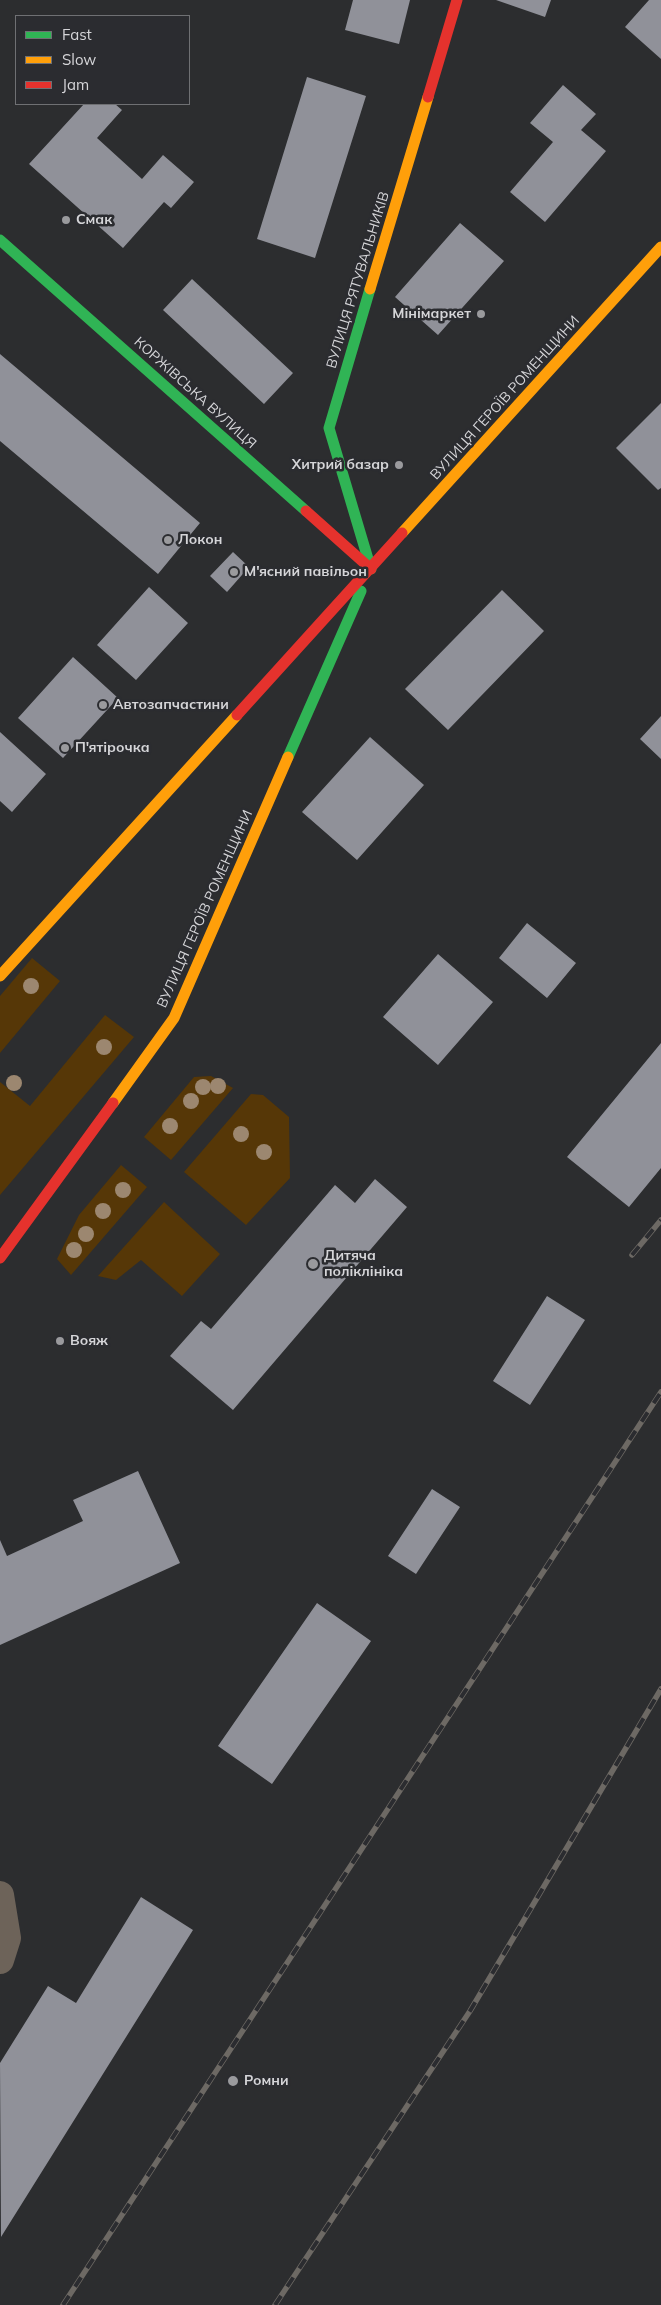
<!DOCTYPE html>
<meta charset="utf-8">
<style>
body{margin:0}
#map{position:relative;width:661px;height:2305px;overflow:hidden;background:#2c2d2f;font-family:Mulish,sans-serif}
canvas{display:block}
.legend{position:absolute;left:15px;top:15px;width:175px;height:90px;box-sizing:border-box;background:#2b2c30;border:1px solid #6f7073;margin:0;padding:6px 9px;list-style:none;font-size:15px;color:#d5d5d8}
.legend li{display:flex;align-items:center;gap:10px;height:25px}
.legend b{width:25px;border:1px solid #6f7073}
</style>
<div id="map">
<canvas width="661" height="2305"></canvas>
<ul class="legend">
<li><b style="height:6px;background:#30b455"></b>Fast</li>
<li><b style="height:6px;background:#ff9f0a"></b>Slow</li>
<li><b style="height:6px;background:#e5322d"></b>Jam</li>
</ul>
</div>
<script>
const g = document.querySelector('canvas').getContext('2d');
g.lineJoin = 'round';
function fillPath(path, color) { g.fillStyle = color; g.fill(path, 'evenodd'); }
const toPath = rows => new Path2D(rows.map(r => 'M' + r).join(''));
function stroke(path, color, width, dash) { g.strokeStyle = color; g.lineWidth = width; g.lineCap = dash ? 'butt' : 'round'; g.setLineDash(dash || []); g.stroke(path); }
function write(font, color, halo, rows, align = 'center') {
  g.font = font + ' Mulish,sans-serif'; g.lineWidth = 5; g.setLineDash([]); g.textBaseline = 'middle'; g.strokeStyle = halo; g.fillStyle = color; for (const [text, x, y, turn = 0] of rows) {
    g.save(); g.translate(x, y); g.rotate((+turn || 0) * Math.PI / 180); g.textAlign = isNaN(turn) ? turn : align; if (halo) g.strokeText(text, 0, 0); g.fillText(text, 0, 0); g.restore();
  }
}
fillPath(toPath([
 [32,958,60,981,0,1053,0,996],
 [105,1015,134,1037,0,1195,0,1082,30,1106],
 [211,1076,233,1088,171,1160,144,1137,194,1077],
 [251,1094,263,1095,289,1117,290,1178,246,1225,184,1172],
 [121,1165,147,1187,71,1275,57,1259,79,1215],
 [164,1202,220,1254,182,1296,141,1260,116,1280,98,1276]
]), '#563707');
fillPath(toPath([
 [353,0,410,0,399,44,345,30],
 [496,0,551,0,545,17],
 [649,0,661,0,661,59,625,27],
 [307,77,366,96,315,258,257,239],
 [563,85,596,114,581,130,606,151,545,222,510,192,553,142,530,123],
 [84,104,115,104,122,110,97,138,142,179,163,155,194,182,171,208,164,202,123,248,29,164],
 [460,223,504,261,438,335,395,297],
 [192,279,293,373,264,404,163,310],
 [0,354,200,523,158,574,0,441],
 [661,403,661,488,658,490,616,448],
 [233,552,249,567,227,592,210,576],
 [149,587,188,623,136,680,97,645],
 [502,590,544,631,448,730,405,689],
 [73,657,118,698,63,758,18,718],
 [661,716,661,759,640,739],
 [0,732,46,774,12,812,0,801],
 [370,737,424,785,357,860,302,812],
 [527,923,576,963,547,998,499,958],
 [438,954,493,1002,438,1065,383,1017],
 [661,1043,661,1168,629,1207,567,1157],
 [375,1179,407,1207,233,1410,170,1356,201,1321,211,1329,335,1185,355,1203],
 [547,1296,585,1320,530,1405,493,1381],
 [138,1471,180,1563,0,1645,0,1540,7,1556,83,1521,73,1500],
 [432,1489,460,1507,416,1574,388,1556],
 [317,1603,371,1641,272,1784,218,1746],
 [141,1897,193,1930,1,2237,0,2063,48,1986,76,2003]
]), '#909199');
stroke(toPath([
 [0,1895,7,1938,0,1960]
]), '#6d6359', 28);
stroke(toPath([
 [0,240,306,511],
 [370,289,329,428,371,569],
 [288,757,361,591]
]), '#30b455', 11);
stroke(toPath([
 [370,289,428,97],
 [402,533,661,247],
 [0,976,237,715],
 [113,1103,174,1018,288,757]
]), '#ff9f0a', 11);
stroke(toPath([
 [428,97,457,0],
 [306,511,371,569],
 [237,715,402,533],
 [0,1258,113,1103]
]), '#e5322d', 11);
const rail = toPath([
 [632,1255,661,1220],
 [63,2305,661,1392],
 [275,2305,470,2011,661,1689]
]);
stroke(rail, '#6d6964', 5.5);
stroke(rail, '#2b2c30', 4, [11]);
g.fillStyle = '#9c8770';
for (const [x, y] of [
 [31,986],
 [104,1047],
 [14,1083],
 [218,1086],
 [203,1087],
 [191,1101],
 [170,1126],
 [241,1134],
 [264,1152],
 [123,1190],
 [103,1211],
 [86,1234],
 [74,1250]
]) { g.beginPath(); g.arc(x, y, 8, 0, 2 * Math.PI); g.fill(); }
for (const [x, y, r, color] of [
 [66,220,5,"#9a9a9d"],
 [481,314,5,"#9a9a9d"],
 [399,465,5,"#9a9a9d"],
 [168,540,5,"#9a9a9d"],
 [234,572,5,"#9a9a9d"],
 [103,705,5,"#9a9a9d"],
 [65,748,5,"#9a9a9d"],
 [313,1264,6,"#9a9a9d"],
 [60,1341,5,"#9a9a9d"],
 [233,2081,6,"#9a9a9d"]
]) { const dot = new Path2D(); dot.arc(x, y, r, 0, 2 * Math.PI); g.fillStyle = color; g.fill(dot); stroke(dot, '#2b2c30', 2); }
write('bold 14px', '#d5d5d8', '#2b2c30', [
 ["Смак",76,220],
 ["Мінімаркет",471,314,"right"],
 ["Хитрий базар",389,465,"right"],
 ["Локон",178,540],
 ["М'ясний павільон",244,572],
 ["Автозапчастини",113,705],
 ["П'ятірочка",75,748],
 ["Дитяча",324,1256],
 ["поліклініка",324,1272],
 ["Вояж",70,1341],
 ["Ромни",244,2081]
], 'left');
write('14px', '#d5d5d8', '#2b2c30', [
 ["ВУЛИЦЯ РЯТУВАЛЬНИКІВ",358,280,-73],
 ["КОРЖІВСЬКА ВУЛИЦЯ",195,393,42],
 ["ВУЛИЦЯ ГЕРОЇВ РОМЕНЩИНИ",505,398,-48],
 ["ВУЛИЦЯ ГЕРОЇВ РОМЕНЩИНИ",205,909,-66]
]);
</script>
